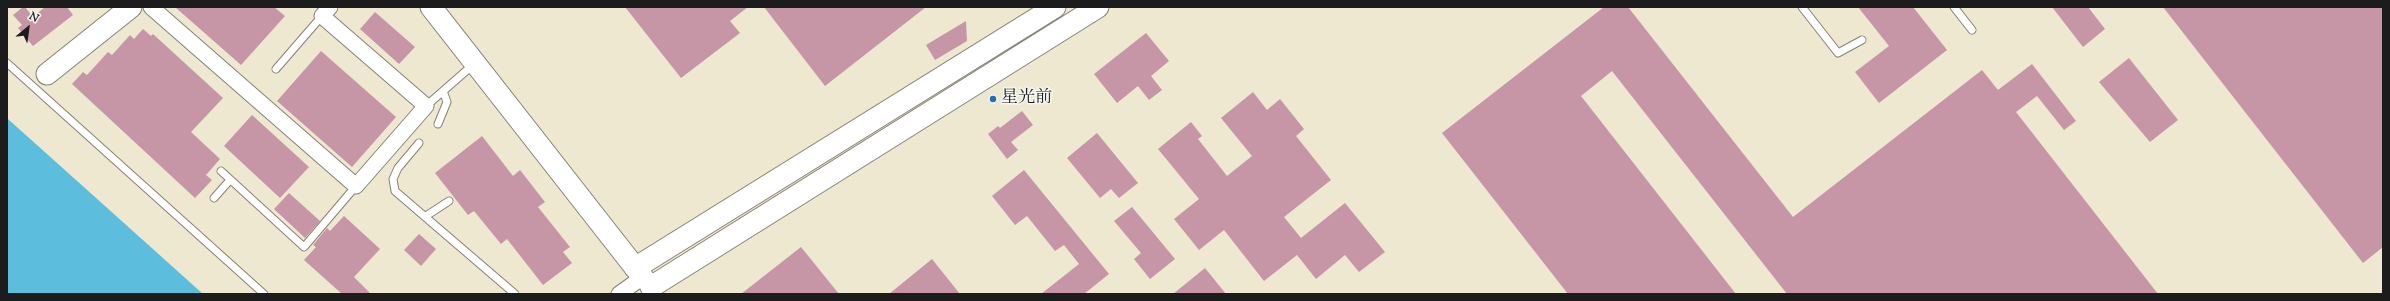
<!DOCTYPE html>
<meta charset="utf-8">
<style>
body{margin:0}
#map{position:relative;width:2390px;height:301px;overflow:hidden;background:#eee8d0;font-family:"Sorts Mill Goudy",serif}
canvas{display:block}
.frame{position:absolute;inset:0;border:8px solid #1c1c1c;pointer-events:none}
.north{position:absolute;left:8px;top:8px;width:40px;height:40px;-webkit-text-stroke:3px #f6f6f2;paint-order:stroke;rotate:29deg;font-size:11px;font-weight:700;line-height:16px;text-align:center;color:#1c1c1c}
.north::after{content:'';display:block;margin:auto;width:14px;height:18px;background:#1c1c1c;clip-path:polygon(50% 0,100% 100%,50% 72%,0 100%)}
</style>
<div id="map">
<canvas width="2390" height="301"></canvas>
<div class="frame"></div>
<div class="north">N</div>
</div>
<script>
const g = document.querySelector('canvas').getContext('2d');
g.lineJoin = 'round';
function fillPath(path, color) { g.fillStyle = color; g.fill(path, 'evenodd'); }
const toPath = rows => new Path2D(rows.map(r => 'M' + r).join(''));
function stroke(path, color, width, dash) { g.strokeStyle = color; g.lineWidth = width; g.lineCap = dash ? 'butt' : 'round'; g.setLineDash(dash || []); g.stroke(path); }
function write(font, color, halo, rows, align = 'center') {
  g.font = font + ' "Sorts Mill Goudy","Noto Serif JP",serif'; g.lineWidth = 3; g.setLineDash([]); g.textBaseline = 'middle'; g.strokeStyle = halo; g.fillStyle = color; for (const [text, x, y, turn = 0] of rows) {
    g.save(); g.translate(x, y); g.rotate((+turn || 0) * Math.PI / 180); g.textAlign = isNaN(turn) ? turn : align; if (halo) g.strokeText(text, 0, 0); g.fillText(text, 0, 0); g.restore();
  }
}
fillPath(toPath([
 [7,118,203,294,7,294]
]), '#5dbddc');
fillPath(toPath([
 [7,116,204,293,205,294,7,118]
]), '#eee8d0');
fillPath(toPath([
 [23,7,25,7,33,17,45,7,67,7,73,15,33,46,18,28,22,25,13,15],
 [175,7,274,7,285,16,241,65],
 [625,7,748,7,730,21,740,33,681,78],
 [764,7,926,7,825,86],
 [1604,7,1628,7,1793,217,1982,70,1998,90,2032,64,2076,121,2064,130,2037,96,2016,112,2158,294,1787,294,1612,71,1581,96,1736,294,1568,294,1442,133],
 [1858,7,1913,7,1947,50,1879,103,1855,72,1889,46],
 [2052,7,2088,7,2105,29,2083,47],
 [2163,7,2383,7,2383,247,2363,263],
 [375,12,415,47,399,64,360,29],
 [966,21,967,41,935,60,926,45],
 [143,29,151,36,153,34,223,98,191,132,220,159,206,175,212,180,195,198,72,84,83,72,87,75,108,52,112,55,130,35,134,39],
 [1146,33,1169,61,1151,76,1162,90,1149,100,1138,86,1117,103,1094,74],
 [321,51,396,117,352,167,277,101],
 [2129,58,2178,120,2150,142,2099,82],
 [1253,92,1267,110,1280,99,1304,129,1296,136,1331,180,1284,217,1301,238,1345,203,1385,252,1359,272,1345,255,1316,279,1297,255,1264,281,1224,230,1199,250,1174,219,1199,199,1158,149,1191,122,1202,136,1198,139,1227,176,1252,156,1221,118],
 [1022,111,1033,125,1011,142,1018,150,1007,159,988,134,998,126,1000,128],
 [252,115,309,167,280,198,224,146],
 [1097,133,1138,183,1119,198,1111,189,1100,198,1067,158],
 [482,136,513,176,520,170,545,202,538,207,570,247,563,252,572,263,543,285,507,239,501,244,474,211,468,215,435,173],
 [1024,170,1109,274,1084,294,1041,294,1079,264,1064,245,1055,251,1027,216,1015,225,992,196],
 [289,193,320,221,305,238,274,209],
 [1132,207,1175,259,1150,279,1134,259,1141,253,1114,221],
 [344,216,380,249,354,277,371,294,342,294,304,260,316,247,313,245,327,228,330,231],
 [419,234,436,249,421,266,404,250],
 [801,247,839,294,741,294],
 [932,259,960,294,889,294],
 [1205,268,1226,294,1173,294]
]), '#c695a6');
const lane = toPath([
 [1802,7,1838,53,1862,40],
 [1954,7,1972,30],
 [7,63,264,294],
 [276,69,322,16],
 [426,106,474,64],
 [438,124,447,102,443,91],
 [419,143,398,168,393,179,395,191,515,294],
 [221,171,304,247,356,186],
 [214,198,230,180],
 [426,216,449,201]
]);
const street = toPath([
 [151,7,356,186,426,106,322,16,330,7],
 [619,294,643,277]
]);
const secondary = toPath([
 [431,7,644,279],
 [47,74,131,7],
 [635,268,1055,7],
 [651,287,1098,7]
]);
stroke(lane, '#858276', 9);
stroke(street, '#858276', 17);
stroke(secondary, '#858276', 23);
stroke(lane, '#fff', 7);
stroke(street, '#fff', 15);
stroke(secondary, '#fff', 21);
for (const [x, y, r, color] of [
 [993,99,4,"#1f6fb2"]
]) { const dot = new Path2D(); dot.arc(x, y, r, 0, 2 * Math.PI); g.fillStyle = color; g.fill(dot); stroke(dot, '#f6f6f2', 1.5); }
write('17px', '#1c1c1c', '#f6f6f2', [
 ["星光前",1001,99]
], 'left');
</script>
